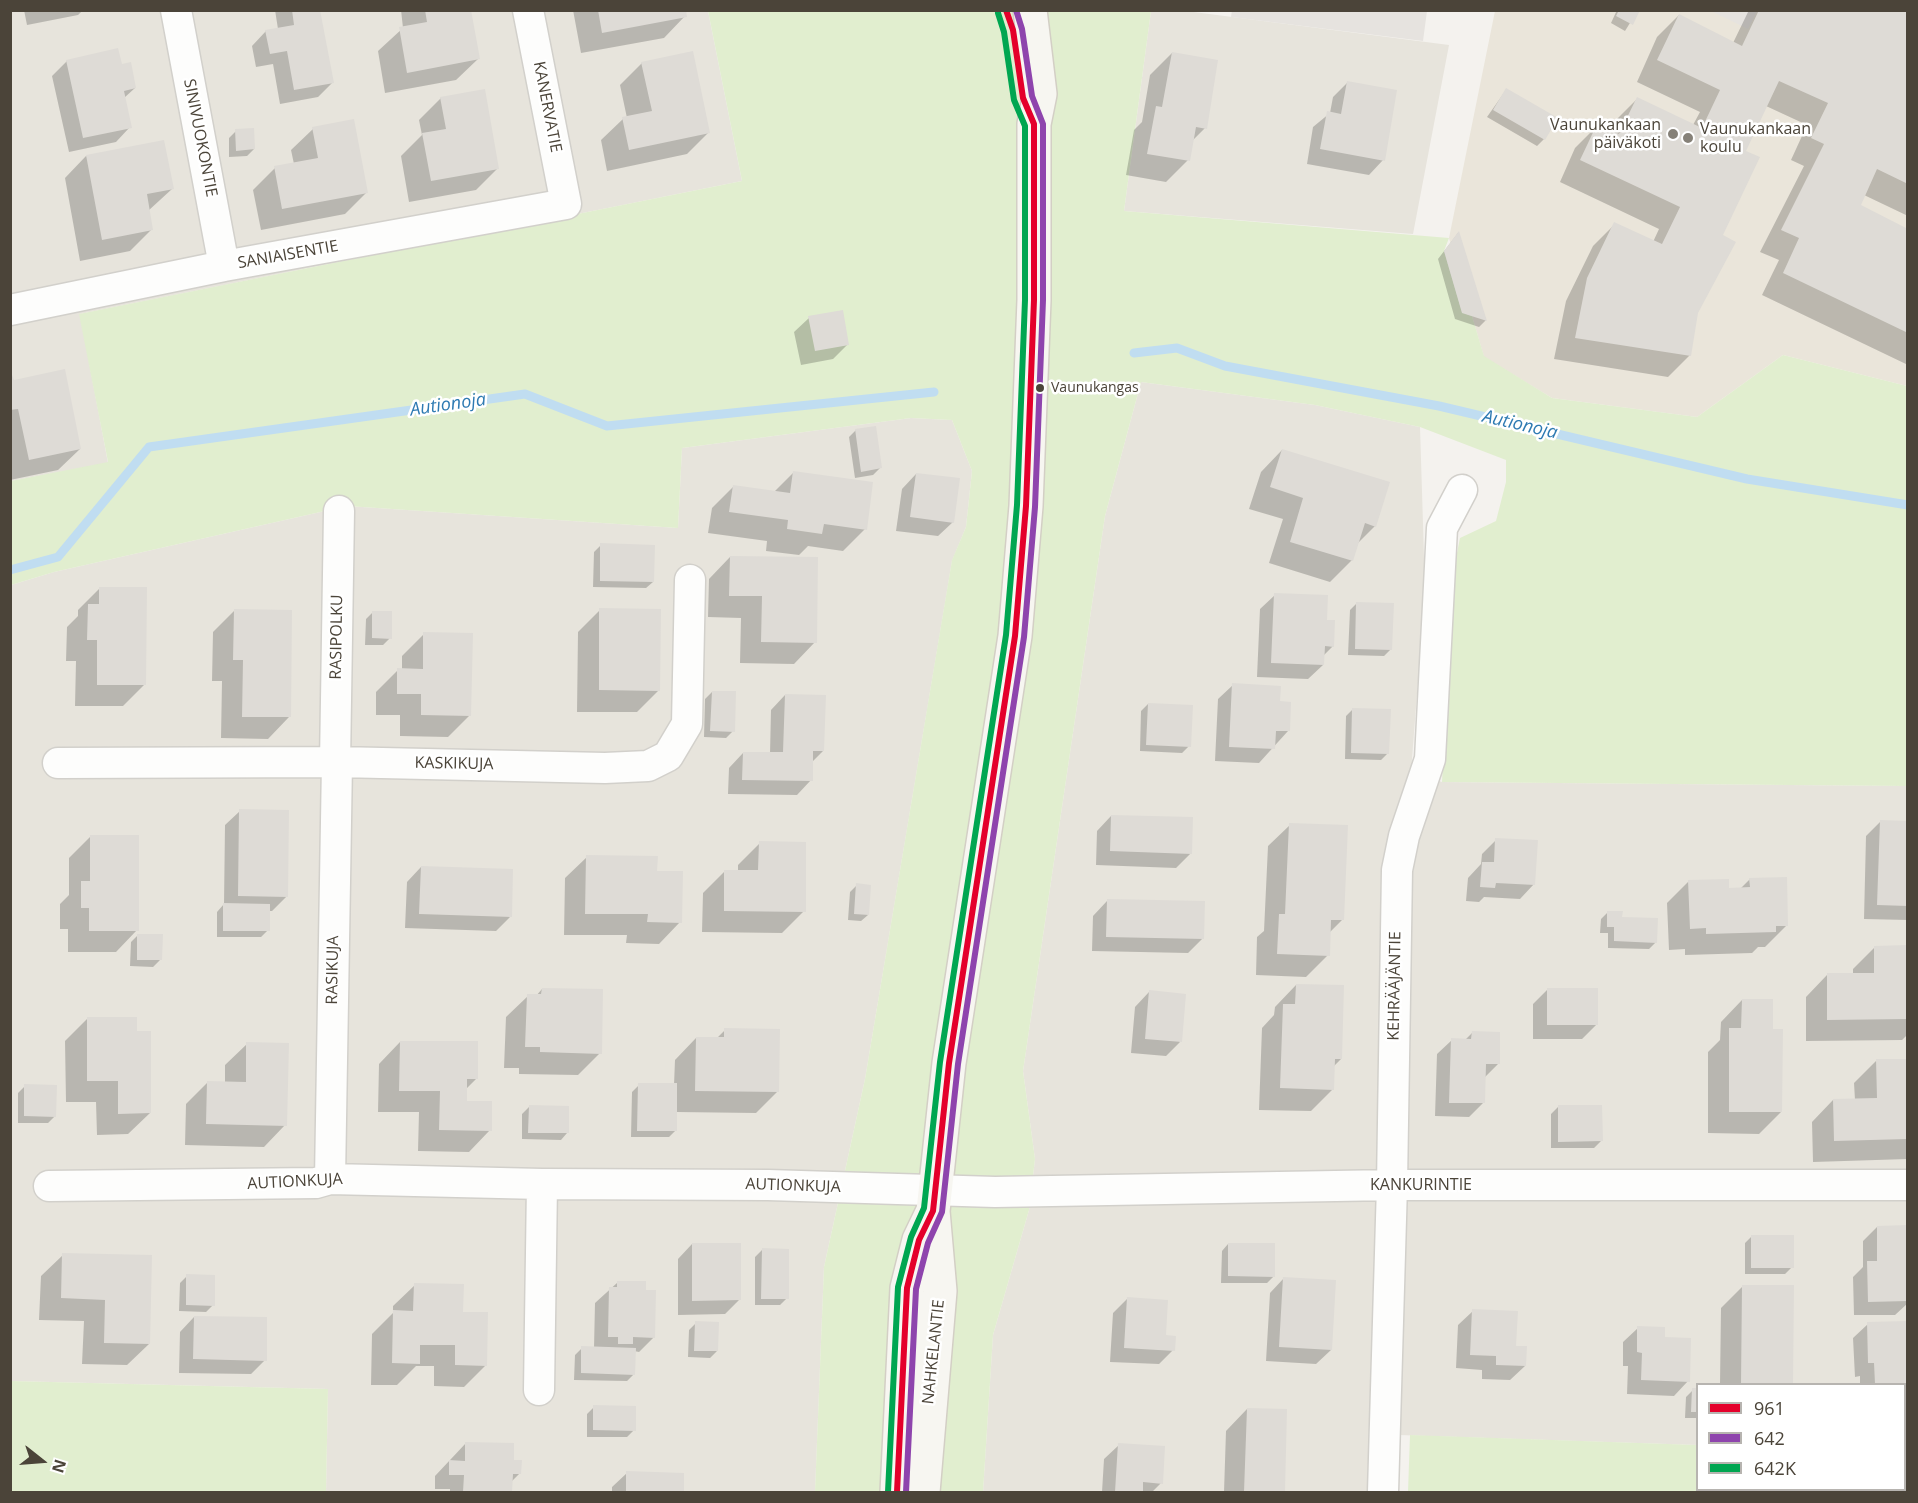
<!DOCTYPE html>
<meta charset="utf-8">
<style>
body{margin:0}
#map{position:relative;width:1918px;height:1503px;overflow:hidden;background:#f4f2ee;font-family:"Open Sans",sans-serif}
canvas{display:block}
.frame{position:absolute;inset:0;border:12px solid #4b4439;pointer-events:none}
.legend{position:absolute;left:1696px;top:1383px;width:210px;height:108px;box-sizing:border-box;background:#fff;border:2px solid #b7b4b0;margin:0;padding:8px 10px;list-style:none;font-size:18px;color:#4b4439}
.legend li{display:flex;align-items:center;gap:12px;height:30px}
.legend b{width:30px;border:2px solid #b7b4b0}
.north{position:absolute;left:12px;top:1431px;width:60px;height:60px;-webkit-text-stroke:4px #fff;paint-order:stroke;rotate:107deg;font-size:16px;font-weight:700;line-height:24px;text-align:center;color:#4b4439}
.north::after{content:'';display:block;margin:auto;width:21px;height:27px;background:#4b4439;clip-path:polygon(50% 0,100% 100%,50% 72%,0 100%)}
</style>
<div id="map">
<canvas width="1918" height="1503"></canvas>
<div class="frame"></div>
<ul class="legend">
<li><b style="height:8px;background:#e4002b"></b>961</li>
<li><b style="height:8px;background:#8e44ad"></b>642</li>
<li><b style="height:8px;background:#00a651"></b>642K</li>
</ul>
<div class="north">N</div>
</div>
<script>
const g = document.querySelector('canvas').getContext('2d');
g.lineJoin = 'round';
function fillPath(path, color) { g.fillStyle = color; g.fill(path, 'evenodd'); }
const toPath = rows => new Path2D(rows.map(r => 'M' + r).join(''));
function stroke(path, color, width, dash) { g.strokeStyle = color; g.lineWidth = width; g.lineCap = dash ? 'butt' : 'round'; g.setLineDash(dash || []); g.stroke(path); }
function write(font, color, halo, rows, align = 'center') {
  g.font = font + ' "Open Sans",sans-serif'; g.lineWidth = 5; g.setLineDash([]); g.textBaseline = 'middle'; g.strokeStyle = halo; g.fillStyle = color; for (const [text, x, y, turn = 0] of rows) {
    g.save(); g.translate(x, y); g.rotate((+turn || 0) * Math.PI / 180); g.textAlign = isNaN(turn) ? turn : align; if (halo) g.strokeText(text, 0, 0); g.fillText(text, 0, 0); g.restore();
  }
}
fillPath(toPath([
 [11,11,708,11,742,181,80,314,108,463,11,481],
 [1151,11,1186,11,1449,45,1413,234,1124,211],
 [1141,382,1315,405,1420,427,1425,589,1411,772,1442,782,1907,786,1907,1492,1799,1492,1799,1490,1904,1490,1904,1384,1698,1384,1697,1445,1369,1434,1367,1492,983,1492,993,1335,1029,1210,1035,1159,1023,1071,1105,516],
 [911,418,952,420,972,471,966,527,952,561,865,1079,824,1267,815,1492,326,1492,328,1389,11,1381,11,585,54,572,347,506,678,528,682,448]
]), '#e7e4dc');
fillPath(toPath([
 [1495,11,1907,11,1907,386,1783,355,1697,417,1552,398,1484,357,1449,238]
]), '#eae5da');
fillPath(toPath([
 [708,11,1151,11,1124,211,1449,238,1444,251,1462,312,1472,316,1484,356,1552,398,1697,417,1783,355,1907,386,1907,786,1442,782,1452,578,1460,538,1496,521,1506,482,1506,460,1420,427,1315,405,1141,382,1105,516,1023,1071,1035,1159,1029,1210,993,1335,983,1492,815,1492,824,1267,865,1079,952,560,966,527,972,471,952,420,911,418,682,448,678,528,347,506,54,572,11,585,11,481,108,462,79,314,742,181],
 [11,1381,328,1389,326,1492,11,1492],
 [1410,1435,1697,1445,1698,1490,1799,1490,1799,1492,1408,1492]
]), '#e1eecf');
fillPath(toPath([
 [1232,10,1427,10,1427,11,1423,41,1231,17],
 [1711,11,1757,11,1748,29]
]), '#e6e3df');
fillPath(toPath([
 [24,10,83,10,78,15,27,25],
 [275,10,318,10,332,83,318,97,280,104,273,64,256,67,252,46,266,31,278,29],
 [469,10,478,59,456,80,385,93,378,51,403,28,401,10],
 [573,10,684,10,685,16,664,38,581,53],
 [1617,10,1638,10,1625,31,1611,23],
 [1749,10,1908,10,1908,216,1864,195,1859,206,1908,231,1908,365,1762,295,1779,260,1760,252,1804,166,1791,160,1807,125,1766,106,1744,151,1697,313,1690,355,1668,377,1554,359,1566,301,1593,246,1615,224,1653,242,1659,229,1560,182,1575,148,1597,126,1610,132,1616,120,1637,99,1693,125,1700,112,1637,82,1657,37,1679,15,1733,43],
 [1172,53,1205,128,1191,142,1188,160,1166,182,1126,175,1134,130,1142,122,1150,75],
 [67,61,121,66,135,88,124,98,130,127,116,142,69,152,52,76],
 [642,63,709,132,687,154,607,171,601,140,623,119,627,118,620,85],
 [1347,83,1383,160,1369,175,1307,164,1313,127,1330,113,1333,97],
 [1506,90,1544,139,1537,146,1487,117],
 [441,98,498,168,476,190,409,202,401,156,422,135,419,120],
 [313,129,367,192,345,214,261,230,253,190,275,168,294,164,291,150],
 [236,131,254,149,247,156,229,157,229,138],
 [86,156,172,189,148,211,152,229,130,251,80,261,65,178],
 [1458,233,1486,320,1479,327,1455,319,1438,259],
 [809,318,848,344,833,359,801,365,794,332],
 [10,372,12,381,80,449,58,470,10,480],
 [856,430,880,468,873,475,855,478,849,437],
 [1282,450,1375,526,1357,544,1352,560,1330,582,1269,563,1283,519,1249,509,1261,472],
 [794,472,865,529,843,551,808,546,799,555,766,551,767,541,708,533,712,508,734,486,774,492],
 [916,474,953,522,938,536,896,531,902,489],
 [601,545,653,582,646,588,593,587,594,552],
 [730,557,815,642,794,664,740,663,741,618,708,617,709,579],
 [100,588,145,684,123,706,75,706,76,661,66,661,67,627,78,616,78,610],
 [1275,595,1325,621,1333,646,1323,656,1323,665,1308,679,1257,677,1260,609],
 [1357,603,1391,649,1384,656,1348,655,1350,610],
 [600,610,659,690,637,712,577,712,578,632],
 [234,611,289,717,268,739,221,738,222,681,212,681,213,632],
 [373,612,390,638,383,645,365,645,366,619],
 [424,634,470,715,448,737,400,736,400,715,376,715,376,692,398,670,402,670,402,656],
 [1233,685,1279,703,1288,731,1259,763,1215,761,1218,699],
 [712,692,733,731,726,738,704,737,705,699],
 [785,695,823,751,812,762,811,780,797,795,728,794,729,768,743,753,770,754,771,710],
 [1148,704,1189,746,1182,753,1140,751,1141,711],
 [1353,709,1388,753,1381,760,1345,759,1346,716],
 [240,811,287,896,272,911,268,911,268,930,261,937,217,937,217,912,224,904,225,825],
 [1111,816,1191,853,1176,868,1096,865,1097,831],
 [1881,821,1908,822,1908,920,1864,919,1866,836],
 [1290,825,1342,920,1329,933,1328,955,1306,977,1256,975,1257,937,1264,931,1268,846],
 [91,836,137,930,116,952,68,952,68,929,60,929,60,904,69,895,69,858],
 [1496,840,1534,884,1520,899,1484,897,1479,902,1466,901,1468,878,1481,864,1482,854],
 [760,843,804,911,782,933,702,932,703,893,725,871,738,872,738,865],
 [587,857,656,873,680,922,659,944,626,943,627,935,564,935,565,878],
 [421,867,510,917,496,931,405,928,407,882],
 [1750,879,1787,925,1765,947,1758,947,1752,953,1685,955,1685,949,1669,950,1667,903,1689,881,1727,889,1740,889],
 [857,885,868,915,861,921,848,920,850,892],
 [1107,901,1203,938,1188,953,1092,951,1093,916],
 [1608,912,1621,919,1656,942,1649,949,1608,948,1608,933,1600,933,1601,919],
 [138,935,160,960,153,967,130,966,131,942],
 [1875,947,1908,947,1908,1034,1902,1040,1806,1041,1806,997,1827,975,1853,975,1853,969],
 [1296,985,1341,1059,1334,1066,1333,1089,1311,1111,1259,1110,1262,1028,1274,1015,1275,1007],
 [542,989,600,1053,578,1075,519,1074,519,1068,504,1068,506,1017,528,996,536,996],
 [1547,990,1597,1024,1582,1039,1533,1039,1533,1004],
 [1149,992,1180,1042,1166,1056,1131,1053,1135,1007],
 [1742,1000,1771,1031,1781,1112,1759,1134,1708,1133,1708,1052,1720,1040,1721,1022],
 [87,1019,136,1032,150,1113,128,1134,97,1135,96,1102,66,1102,65,1041],
 [725,1030,778,1091,756,1113,676,1112,676,1130,669,1137,631,1137,632,1092,639,1085,674,1085,675,1060,696,1038,716,1039],
 [1472,1033,1498,1064,1484,1078,1483,1103,1469,1117,1435,1116,1437,1054,1452,1040,1465,1040],
 [400,1042,476,1079,466,1089,466,1103,490,1130,469,1152,418,1151,419,1112,378,1112,379,1064],
 [247,1044,285,1125,264,1147,185,1145,186,1104,208,1082,225,1083,225,1065],
 [1908,1060,1908,1159,1813,1162,1812,1122,1833,1100,1855,1100,1854,1083,1876,1061],
 [25,1086,55,1116,48,1123,18,1123,18,1093],
 [529,1107,567,1133,561,1140,522,1139,522,1114],
 [1558,1107,1601,1141,1594,1148,1551,1148,1551,1114],
 [1877,1227,1908,1227,1908,1303,1895,1315,1854,1315,1853,1277,1863,1267,1863,1241],
 [1752,1236,1792,1267,1785,1274,1745,1274,1745,1243],
 [692,1244,739,1300,725,1314,678,1315,678,1259],
 [1228,1244,1274,1276,1267,1283,1221,1283,1222,1251],
 [762,1250,787,1298,780,1305,755,1305,755,1257],
 [63,1255,149,1344,127,1365,82,1364,84,1321,39,1320,41,1276],
 [187,1276,213,1305,206,1312,179,1311,180,1283],
 [1284,1278,1331,1350,1316,1364,1266,1361,1270,1293],
 [617,1283,654,1337,639,1352,634,1351,634,1374,627,1381,574,1380,575,1355,582,1348,594,1348,595,1303],
 [415,1285,462,1313,486,1365,464,1387,434,1386,434,1366,416,1366,397,1385,371,1385,372,1334,393,1313,393,1306],
 [1743,1286,1793,1287,1791,1384,1720,1384,1721,1308],
 [1127,1299,1164,1337,1173,1350,1159,1364,1110,1362,1113,1313],
 [1473,1311,1515,1347,1525,1366,1510,1380,1482,1379,1482,1370,1456,1368,1458,1325],
 [194,1317,265,1360,251,1374,179,1373,180,1332],
 [1908,1322,1908,1417,1904,1417,1904,1384,1860,1384,1860,1376,1855,1377,1853,1338,1868,1324],
 [696,1323,717,1351,710,1358,688,1357,689,1330],
 [1638,1328,1663,1338,1688,1381,1674,1396,1627,1394,1628,1366,1623,1366,1623,1342],
 [1693,1390,1698,1390,1698,1418,1685,1418,1686,1397],
 [594,1407,634,1430,627,1437,587,1437,587,1414],
 [1247,1409,1286,1410,1283,1492,1224,1492,1226,1431],
 [1908,1422,1908,1492,1856,1492,1856,1490,1904,1490],
 [466,1443,512,1461,520,1473,511,1482,511,1492,450,1492,450,1489,435,1489,435,1476],
 [1119,1445,1161,1483,1152,1492,1102,1492,1104,1459],
 [627,1473,683,1475,682,1492,612,1492,612,1487]
]), '#0003');
stroke(toPath([
 [1134,353,1177,348,1225,366,1439,406,1747,479,1908,505],
 [10,570,58,557,149,447,525,394,607,426,934,392]
]), '#c0ddf1', 9);
fillPath(toPath([
 [292,10,320,10,334,83,294,90,287,51,270,54,265,30,294,25],
 [425,10,471,10,480,59,407,73,399,27,427,22],
 [598,10,686,10,687,17,602,33],
 [1619,10,1640,10,1633,25,1616,16],
 [1759,10,1908,10,1908,184,1877,169,1861,205,1908,229,1908,333,1783,273,1799,238,1781,230,1824,144,1811,138,1828,103,1779,81,1746,151,1760,157,1723,235,1736,242,1698,313,1691,356,1575,338,1587,278,1614,222,1662,244,1680,207,1580,160,1597,124,1619,134,1637,97,1702,128,1720,90,1657,60,1679,14,1742,46],
 [118,48,122,64,131,62,136,88,124,91,132,128,83,138,66,60],
 [693,51,710,133,629,150,622,117,652,111,641,62],
 [1172,52,1218,60,1207,129,1196,127,1190,161,1147,154,1156,106,1162,107],
 [1347,81,1397,90,1385,161,1320,149,1327,111,1341,114],
 [1506,88,1558,118,1545,140,1493,110],
 [485,89,499,169,431,181,422,133,446,129,440,97],
 [354,119,368,193,282,209,274,166,318,158,312,127],
 [254,128,255,149,236,151,235,129],
 [164,140,174,189,147,194,153,230,102,240,86,155],
 [1459,231,1487,321,1462,313,1444,251],
 [843,310,849,345,815,351,808,316],
 [65,369,81,449,29,460,18,409,10,410,10,370,14,380],
 [876,426,882,468,861,472,855,429],
 [1282,449,1390,482,1376,527,1365,523,1353,561,1290,542,1303,498,1270,487],
 [793,471,873,482,867,530,824,524,822,534,787,529,788,520,729,512,733,485,790,493],
 [916,473,960,478,954,523,910,517],
 [600,543,655,545,654,582,600,581],
 [730,556,818,557,817,643,761,642,762,596,729,596],
 [99,587,147,587,146,685,97,685,97,640,87,640,88,604,99,604],
 [1274,593,1328,595,1327,620,1335,620,1334,647,1325,646,1324,665,1271,663],
 [1356,602,1394,603,1392,650,1355,649],
 [599,608,661,609,660,691,599,690],
 [234,609,292,610,291,717,242,717,243,660,233,660],
 [372,611,392,611,392,639,372,638],
 [423,632,473,633,471,716,421,715,421,694,397,694,397,668,423,669],
 [1232,683,1281,686,1280,701,1291,702,1290,731,1276,731,1275,749,1229,747],
 [712,691,736,691,735,732,710,731],
 [785,694,826,695,824,751,813,751,813,781,742,780,743,752,783,752],
 [1148,703,1193,705,1191,747,1146,745],
 [1352,708,1391,709,1389,754,1351,753],
 [239,809,289,810,288,897,238,896],
 [1111,815,1193,817,1192,854,1110,851],
 [1880,820,1908,821,1908,906,1877,905],
 [1289,823,1348,825,1344,920,1331,920,1330,956,1277,954,1279,914,1285,914],
 [90,835,139,835,139,931,89,931,89,908,81,908,81,881,90,881],
 [1495,838,1538,840,1535,885,1496,883,1495,888,1480,887,1482,862,1494,862],
 [759,841,806,842,806,912,724,911,724,870,758,870],
 [586,855,658,856,657,871,683,871,682,923,647,922,648,914,585,914],
 [421,866,513,869,512,917,419,914],
 [1787,877,1788,926,1776,926,1776,932,1706,934,1706,928,1690,929,1688,880,1729,879,1729,888,1750,887,1749,878],
 [856,883,871,885,869,915,854,914],
 [1107,899,1205,901,1204,939,1106,937],
 [223,903,270,904,270,931,223,931],
 [1607,911,1623,911,1622,917,1658,918,1657,943,1614,941,1614,927,1607,927],
 [137,934,163,934,162,960,137,960],
 [1908,945,1908,1019,1827,1020,1827,973,1874,973,1874,946],
 [1296,984,1344,985,1342,1059,1335,1059,1334,1090,1280,1088,1283,1004,1295,1004],
 [542,988,603,989,602,1054,540,1052,540,1047,525,1047,527,994,541,994],
 [1547,988,1598,988,1598,1025,1547,1025],
 [1149,990,1186,994,1182,1042,1145,1039],
 [1742,999,1773,999,1773,1029,1783,1029,1782,1112,1729,1112,1729,1028,1741,1028],
 [87,1017,137,1017,137,1031,151,1031,151,1113,118,1114,118,1081,87,1081],
 [724,1028,780,1029,779,1092,695,1091,696,1037,724,1037],
 [1472,1031,1500,1032,1500,1064,1486,1064,1485,1103,1449,1103,1451,1038,1471,1039],
 [400,1041,478,1041,478,1079,467,1079,467,1101,492,1101,492,1131,439,1130,440,1091,399,1091],
 [246,1042,289,1043,287,1126,206,1124,207,1081,246,1082],
 [1876,1059,1908,1059,1908,1139,1834,1141,1833,1099,1877,1098],
 [638,1083,677,1083,677,1131,637,1131],
 [24,1084,57,1085,56,1117,24,1116],
 [529,1105,569,1106,569,1133,528,1133],
 [1558,1105,1602,1105,1603,1141,1558,1142],
 [1908,1225,1908,1301,1868,1302,1867,1261,1877,1261,1877,1226],
 [1751,1235,1794,1235,1794,1268,1751,1268],
 [692,1243,741,1243,741,1300,692,1301],
 [1228,1243,1275,1243,1275,1277,1228,1276],
 [762,1248,789,1249,789,1299,761,1299],
 [62,1253,152,1255,150,1344,104,1343,105,1300,61,1298],
 [186,1274,215,1275,215,1306,186,1305],
 [1283,1277,1336,1280,1332,1350,1279,1347],
 [617,1281,646,1281,646,1290,656,1290,655,1338,633,1337,633,1344,618,1344,618,1337,608,1337,609,1287,617,1287],
 [414,1283,464,1284,463,1312,488,1312,487,1366,455,1365,455,1345,420,1345,420,1364,392,1363,393,1310,413,1311],
 [1742,1285,1794,1285,1793,1384,1741,1384],
 [1127,1297,1168,1300,1166,1335,1176,1336,1175,1351,1124,1348],
 [1472,1309,1518,1311,1516,1346,1527,1346,1526,1366,1496,1365,1496,1356,1470,1355],
 [194,1316,267,1317,267,1361,193,1359],
 [695,1321,719,1322,718,1351,694,1351],
 [1908,1321,1908,1404,1904,1404,1904,1384,1875,1384,1874,1363,1868,1363,1867,1322],
 [1637,1326,1665,1327,1665,1337,1691,1338,1690,1382,1641,1380,1642,1353,1637,1352],
 [581,1346,636,1348,635,1375,581,1373],
 [1692,1388,1698,1388,1698,1412,1691,1412],
 [593,1405,636,1406,636,1431,593,1430],
 [1247,1408,1287,1409,1285,1492,1244,1492],
 [1904,1420,1908,1420,1908,1492,1870,1492,1870,1490,1904,1490],
 [465,1442,514,1443,514,1460,522,1460,521,1474,513,1474,512,1492,463,1492,464,1475,449,1475,449,1460,465,1461],
 [1118,1443,1165,1446,1163,1484,1143,1482,1143,1492,1115,1492],
 [626,1471,684,1473,684,1492,626,1492]
]), '#dedbd6');
const street = toPath([
 [176,10,224,266],
 [10,310,224,266,566,204,528,10],
 [58,763,337,762,605,768,648,766,668,756,687,724,690,580],
 [335,763,339,511],
 [330,1179,337,762],
 [49,1186,316,1183,330,1179,542,1184,768,1185,995,1192,1392,1185,1908,1185],
 [539,1390,542,1184],
 [1383,1492,1392,1185,1397,870,1404,836,1430,759,1442,528,1462,490]
]);
const secondary = toPath([
 [897,1492,907,1288,919,1240,932,1213],
 [923,1492,940,1291,933,1211,949,1063,1015,636,1026,506,1034,300,1034,124,1040,94,1030,10]
]);
stroke(street, '#d2d0cb', 33);
stroke(secondary, '#d3cfc5', 36);
stroke(street, '#fdfdfc', 30);
stroke(secondary, '#f7f6f1', 33);
stroke(toPath([
 [897,1492,907,1288,919,1240,933,1211,949,1063,1015,636,1026,506,1034,300,1034,124,1023,98,1013,30,1006,10]
]), '#e4002b', 6);
stroke(toPath([
 [906,1492,916,1289,928,1243,942,1212,958,1064,1024,637,1035,507,1043,300,1043,124,1032,96,1022,29,1016,10]
]), '#8e44ad', 6);
stroke(toPath([
 [888,1492,898,1287,911,1237,924,1208,940,1062,1006,635,1017,505,1025,300,1025,126,1014,100,1004,32,998,13]
]), '#00a651', 6);
for (const [x, y, r, color] of [
 [1673,134,6,"#868178"],
 [1688,138,6,"#868178"],
 [1040,388,5,"#4b4439"]
]) { const dot = new Path2D(); dot.arc(x, y, r, 0, 2 * Math.PI); g.fillStyle = color; g.fill(dot); stroke(dot, '#fff', 2); }
write('14px', '#4b4439', '#fff', [
 ["Vaunukangas",1051,388]
], 'left');
write('16px', '#4b4439', '#fff', [
 ["KANERVATIE",547,107,79],
 ["SINIVUOKONTIE",200,138,79],
 ["SANIAISENTIE",288,255,-10],
 ["RASIPOLKU",337,637,-89],
 ["KASKIKUJA",454,764,1],
 ["RASIKUJA",333,970,-89],
 ["KEHRÄÄJÄNTIE",1395,986,-89],
 ["AUTIONKUJA",295,1182,-3],
 ["KANKURINTIE",1421,1185],
 ["AUTIONKUJA",793,1186,2],
 ["NAHKELANTIE",934,1352,-84]
]);
write('16px', '#4b4439', '#fff', [
 ["Vaunukankaan",1661,125],
 ["päiväkoti",1661,143],
 ["Vaunukankaan",1700,129,"left"],
 ["koulu",1700,147,"left"]
], 'right');
write('italic 18px', '#2e7ab2', '#fff', [
 ["Autionoja",448,405,-8],
 ["Autionoja",1520,425,13]
]);
</script>
